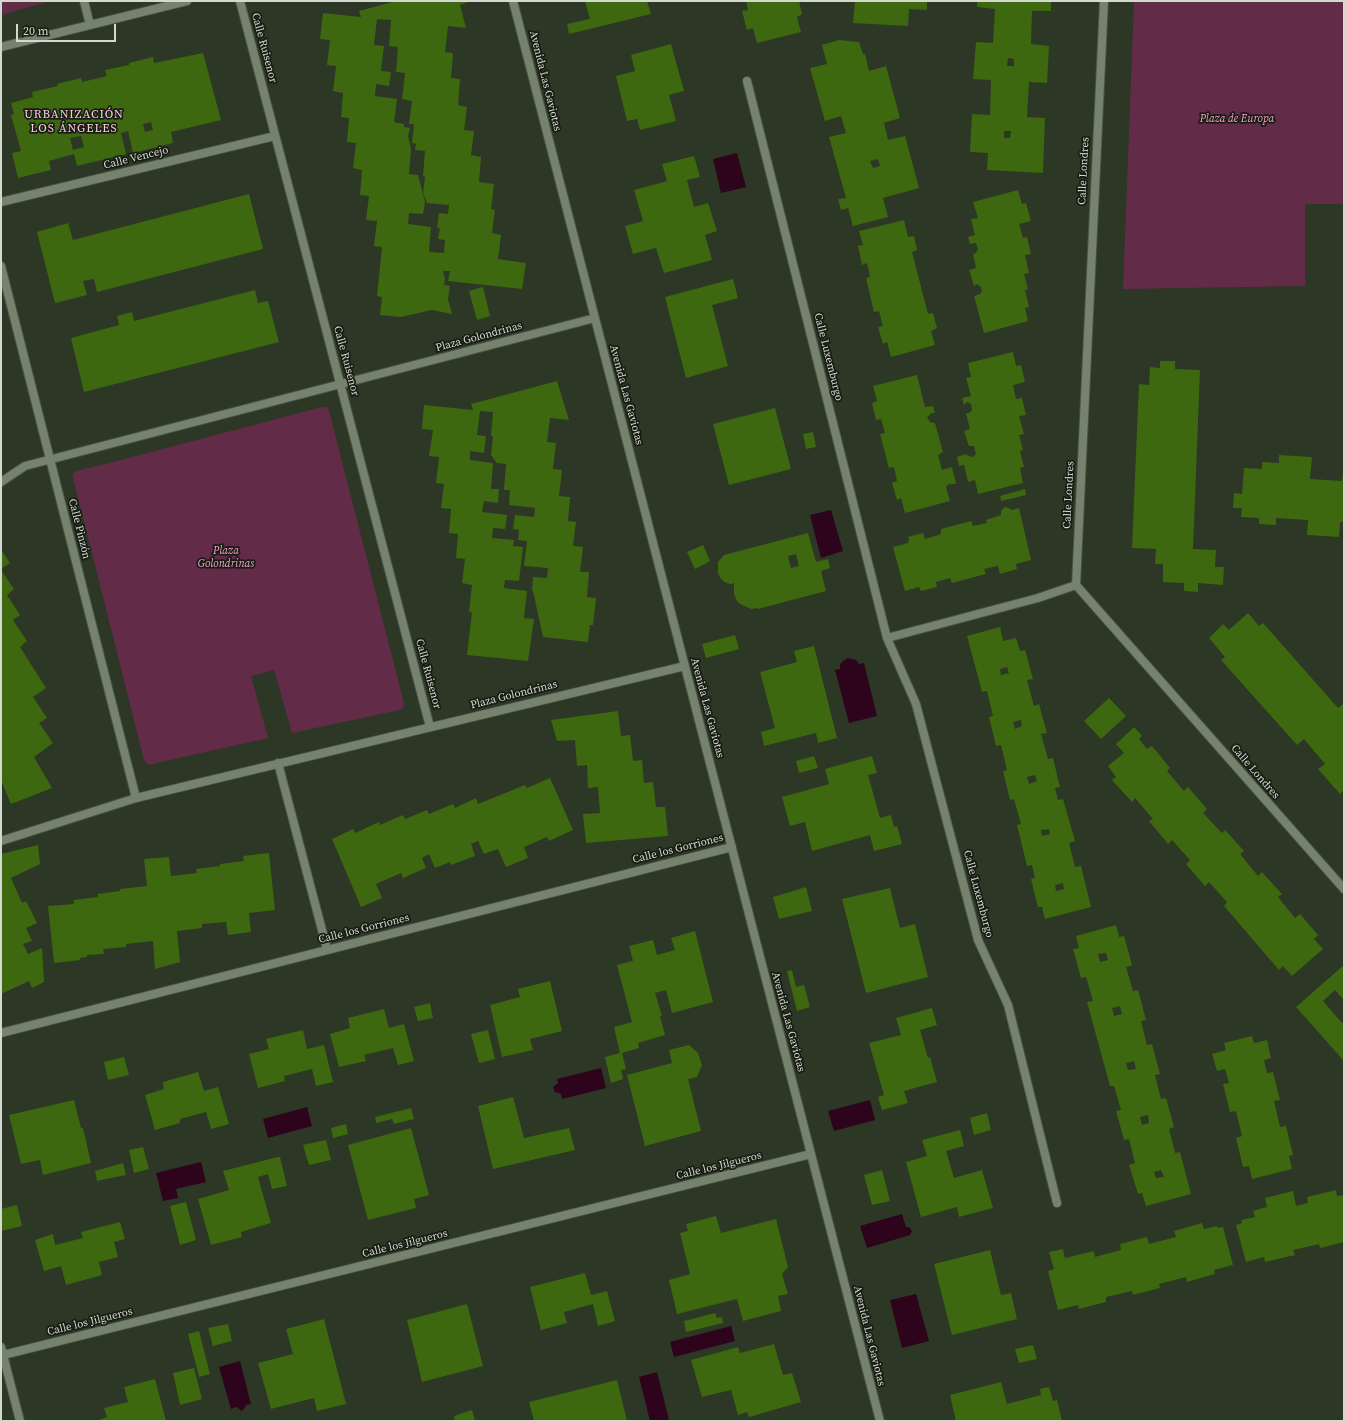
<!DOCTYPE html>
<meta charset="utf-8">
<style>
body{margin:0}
#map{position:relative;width:1345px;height:1422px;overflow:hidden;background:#2c3725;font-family:"Source Serif 4",serif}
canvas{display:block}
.frame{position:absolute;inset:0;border:2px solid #d2d9ce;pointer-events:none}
.scale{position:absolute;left:16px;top:24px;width:100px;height:18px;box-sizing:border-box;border:2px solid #d2d9ce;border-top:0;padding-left:5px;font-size:12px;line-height:14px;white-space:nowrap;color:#d2d9ce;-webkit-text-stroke:3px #181d14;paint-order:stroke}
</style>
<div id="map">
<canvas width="1345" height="1422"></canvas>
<div class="frame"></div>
<div class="scale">20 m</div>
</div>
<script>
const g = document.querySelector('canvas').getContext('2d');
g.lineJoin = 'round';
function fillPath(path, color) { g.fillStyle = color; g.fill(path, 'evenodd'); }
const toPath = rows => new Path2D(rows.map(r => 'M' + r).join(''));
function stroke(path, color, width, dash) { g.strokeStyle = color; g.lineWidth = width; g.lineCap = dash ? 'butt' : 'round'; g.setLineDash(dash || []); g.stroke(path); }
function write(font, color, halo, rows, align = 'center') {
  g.font = font + ' "Source Serif 4",serif'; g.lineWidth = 3.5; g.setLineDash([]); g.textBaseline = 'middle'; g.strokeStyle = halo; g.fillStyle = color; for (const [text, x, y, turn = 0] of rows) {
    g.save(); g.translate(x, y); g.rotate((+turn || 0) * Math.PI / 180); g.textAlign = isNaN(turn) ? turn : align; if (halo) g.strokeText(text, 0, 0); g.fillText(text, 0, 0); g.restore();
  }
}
fillPath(toPath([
 [1,1,50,1,1,15],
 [1134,1,1344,1,1344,204,1305,204,1305,286,1123,289],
 [322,407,327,407,329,411,404,703,403,708,400,710,292,733,274,670,251,676,268,738,148,765,144,760,73,478,73,474,76,471,117,461]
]), '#622b48');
fillPath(toPath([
 [737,153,746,187,721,193,713,159],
 [831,510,843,551,821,558,810,515],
 [848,658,856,660,859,664,864,663,877,716,849,723,835,670,840,669,840,665,843,661],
 [601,1068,606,1088,562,1099,561,1094,555,1092,553,1087,558,1083,557,1079],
 [870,1100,875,1120,834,1131,828,1111],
 [307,1107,312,1126,268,1138,263,1119],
 [201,1162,206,1182,176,1189,178,1198,163,1201,156,1173],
 [902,1214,906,1227,909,1227,912,1231,910,1235,867,1248,860,1226],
 [916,1294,929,1341,902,1348,890,1300],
 [731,1326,735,1341,674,1357,670,1342],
 [240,1361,251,1404,246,1405,244,1409,241,1411,237,1407,231,1409,219,1367],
 [657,1372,669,1420,669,1421,650,1421,639,1377]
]), '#2d041c');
fillPath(toPath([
 [396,1,472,1,460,5,466,28,448,26,445,52,453,53,451,78,460,79,458,105,467,107,464,130,474,131,471,155,481,157,479,182,494,184,491,209,495,210,492,233,501,235,498,259,526,263,522,289,448,281,450,271,443,271,445,278,444,285,450,286,448,299,452,314,432,310,401,317,380,315,382,297,377,296,382,247,374,246,377,221,366,220,369,196,360,195,362,170,353,168,356,143,347,142,349,118,341,117,343,93,333,91,336,66,327,65,330,40,320,39,323,13,361,17,359,11],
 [377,19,391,20,389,46,398,47,396,72,405,73,402,99,412,101,409,124,414,124,412,143,416,144,415,150,425,151,423,176,425,177,423,193,427,203,449,205,448,214,439,213,437,228,440,228,438,239,445,240,444,253,429,252,431,227,408,224,409,213,423,214,425,202,418,175,409,174,411,149,408,136,410,128,404,127,404,124,394,122,397,99,375,96,376,84,389,86,391,72,381,71,384,46,374,45],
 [585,1,647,1,651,14,569,34,567,24,590,19],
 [746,1,799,1,802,14,797,17,801,32,757,43,753,28,747,30,742,11,748,10],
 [855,1,927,1,927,10,909,9,908,26,853,23],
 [977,1,1051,1,1051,11,1032,11,1031,44,1049,46,1047,83,1029,82,1027,117,1045,118,1043,173,987,170,988,153,970,152,972,114,990,115,991,80,973,79,976,42,993,43,995,9,977,7],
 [1008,58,1014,59,1014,66,1007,66],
 [1004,131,1011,131,1010,138,1004,138],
 [839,40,859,42,863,54,865,54,869,71,886,66,900,118,884,123,888,140,905,136,919,188,883,198,888,217,853,226,848,208,841,210,838,199,846,198,829,137,846,133,841,116,825,121,810,68,827,64,822,45],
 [878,159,880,166,873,168,870,161],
 [671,44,684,91,669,95,676,121,640,130,637,119,627,121,616,76,635,71,631,55],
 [203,53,221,120,171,132,173,143,133,153,128,131,121,133,126,154,77,166,74,154,49,161,51,170,18,178,12,153,21,151,11,115,14,114,11,103,33,97,32,92,58,86,57,84,81,78,82,82,107,76,105,70,129,65,129,63,153,57,154,63],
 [151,122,153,130,145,132,143,124],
 [81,136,84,147,73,150,70,138],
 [694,156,700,177,687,180,694,207,708,203,717,231,705,235,712,260,664,273,656,248,633,254,625,226,643,221,634,190,667,181,662,164],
 [1018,190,1022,204,1026,203,1031,221,1019,224,1023,238,1027,237,1031,254,1025,255,1029,273,1024,274,1028,289,1025,290,1029,307,1025,308,1028,321,984,333,974,296,980,294,982,291,981,287,977,284,974,286,969,270,976,268,973,254,976,253,978,249,976,243,970,244,968,237,975,235,971,219,978,218,973,202],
 [249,194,263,249,97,292,94,279,83,281,87,295,55,303,37,232,68,223,73,240],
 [904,220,908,237,914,236,917,250,912,252,928,314,933,313,937,328,931,331,935,345,891,357,887,342,883,344,878,327,883,326,879,311,874,312,866,278,870,277,867,263,862,265,858,246,863,245,859,231],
 [733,279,738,298,712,305,728,366,686,378,665,297],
 [483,287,490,316,477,320,469,291],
 [255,290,258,303,268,301,279,342,84,392,71,338,119,325,117,316,132,312,134,321],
 [1013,352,1016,366,1021,365,1025,382,1013,385,1016,399,1022,398,1026,415,1019,416,1024,434,1019,435,1023,450,1020,451,1024,467,1020,468,1023,483,978,494,975,480,968,482,964,465,959,466,957,457,966,454,968,456,973,457,976,454,974,446,969,446,964,431,970,429,966,413,969,413,972,410,971,404,967,402,964,405,962,398,971,396,966,378,971,377,968,363],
 [1160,361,1175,361,1175,369,1200,370,1193,549,1216,550,1215,567,1224,567,1223,585,1198,583,1198,592,1184,591,1184,583,1163,582,1163,564,1155,564,1156,549,1132,548,1139,384,1149,385,1150,367,1160,368],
 [917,375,925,407,933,406,935,413,932,413,927,417,930,422,935,423,943,452,938,455,942,470,952,467,956,484,949,484,946,487,950,501,905,513,901,498,897,500,892,483,897,481,894,467,889,468,880,434,885,433,881,419,876,420,872,403,877,401,873,386],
 [557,381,569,420,550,418,547,442,556,443,553,469,562,470,559,496,570,497,568,521,576,522,573,546,583,547,580,572,589,572,587,597,596,598,593,625,590,625,588,642,543,637,533,591,532,591,533,577,547,578,548,568,524,566,527,541,518,540,519,530,513,529,515,515,534,517,535,508,509,505,510,490,504,490,506,464,497,463,491,455,493,437,491,436,493,412,480,411,477,435,486,436,484,453,470,451,470,460,493,463,491,489,499,489,498,503,484,501,482,512,507,515,505,529,493,528,492,538,514,540,513,546,523,547,519,581,505,580,504,588,527,591,524,618,534,619,528,661,467,655,472,612,469,612,472,585,462,583,465,559,456,558,458,534,449,533,451,509,441,508,444,484,436,483,439,457,429,456,433,430,422,429,424,405,473,410,471,404],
 [775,408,791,469,729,485,713,424],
 [813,432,816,447,806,449,803,434],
 [1279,455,1312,457,1310,479,1342,481,1343,472,1344,473,1344,522,1340,522,1339,537,1307,535,1308,520,1276,518,1276,525,1259,524,1259,518,1241,517,1242,508,1233,508,1234,493,1242,494,1244,468,1262,469,1262,462,1279,463],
 [1025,489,1026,495,1001,501,1000,496],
 [1005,507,1008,508,1012,510,1019,508,1031,560,1016,564,1017,569,1000,574,998,566,984,569,986,574,952,583,950,578,936,582,937,587,921,591,919,587,905,591,893,547,908,543,909,539,908,537,923,533,925,539,939,535,941,533,941,529,971,521,973,526,987,523,986,520,1001,515,1001,511],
 [808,533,816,562,828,559,830,568,821,571,826,591,758,609,757,608,751,609,740,604,737,601,734,594,734,583,731,584,726,583,721,579,718,573,718,562,724,555],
 [796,554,799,566,791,568,788,556],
 [703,545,710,561,695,569,687,552],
 [1,549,10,563,1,569],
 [1,570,14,589,7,595,20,615,13,620,27,641,20,647,46,688,33,697,47,718,39,723,53,743,34,757,52,788,11,804,1,780],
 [1248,613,1259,626,1263,623,1338,708,1343,704,1344,706,1344,790,1340,794,1318,769,1325,764,1304,739,1297,745,1221,660,1225,657,1209,638,1223,624,1229,630],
 [1000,627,1003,641,1016,638,1020,651,1025,650,1033,679,1027,680,1034,706,1039,704,1047,733,1041,734,1048,759,1053,758,1060,787,1055,788,1058,800,1063,799,1075,841,1069,843,1075,867,1081,866,1091,907,1045,919,1042,907,1038,907,1031,879,1035,878,1032,865,1027,866,1017,825,1021,824,1014,799,1010,800,1003,771,1007,770,1001,745,996,746,989,717,993,716,987,691,982,692,967,636],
 [1007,667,1009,673,1001,675,1000,669],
 [1021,720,1022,726,1015,729,1013,722],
 [1035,775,1037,781,1029,784,1027,777],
 [1049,829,1050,834,1042,836,1041,830],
 [1063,883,1064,889,1056,891,1055,885],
 [735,635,739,649,706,658,702,644],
 [814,646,837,738,818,743,816,733,764,746,761,732,775,728,760,672,797,662,794,651],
 [1109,698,1126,716,1101,739,1084,721],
 [618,711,621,736,630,735,633,761,642,760,644,783,653,782,656,807,665,807,668,836,586,843,583,814,600,813,598,787,588,788,587,765,577,766,575,740,557,741,551,720],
 [1134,727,1142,736,1139,739,1147,749,1152,746,1170,768,1167,771,1184,791,1188,787,1207,809,1203,813,1222,833,1225,830,1244,851,1240,854,1258,876,1262,872,1282,894,1278,897,1295,918,1300,914,1318,935,1314,939,1323,949,1292,976,1283,966,1279,970,1224,906,1227,902,1209,882,1205,886,1186,864,1190,860,1172,840,1168,844,1149,821,1153,819,1135,798,1132,802,1112,780,1116,777,1108,766,1124,753,1116,744],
 [814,756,818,768,799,773,796,761],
 [872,756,877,773,868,775,880,818,891,815,894,827,897,826,902,844,874,851,870,835,812,851,805,822,790,826,782,797,829,784,825,769],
 [550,778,573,830,549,841,547,837,524,847,528,858,506,867,498,849,484,854,478,841,471,844,475,856,451,865,450,862,435,868,429,854,422,858,426,868,403,878,401,873,376,884,382,898,361,907,332,839,353,829,355,833,379,822,380,825,403,815,405,819,427,810,429,814,453,804,455,808,476,798,478,804,525,785,527,788],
 [38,845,40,864,11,878,22,903,26,901,37,923,26,928,32,941,23,944,28,954,42,948,44,982,32,988,29,981,1,994,1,854],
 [269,853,275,910,249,913,251,932,228,935,226,922,202,924,202,928,177,931,180,962,155,969,153,941,126,944,126,947,103,949,104,954,87,955,87,957,80,958,80,960,54,963,48,906,74,904,74,900,98,897,98,894,120,891,120,889,147,886,144,859,169,857,171,876,197,873,196,869,220,866,220,864,244,861,243,856],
 [806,887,812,911,779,919,773,897],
 [890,888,900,928,915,924,928,977,866,993,842,899],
 [1116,925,1119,937,1124,936,1132,965,1126,967,1133,991,1138,990,1146,1020,1141,1021,1147,1045,1152,1044,1160,1074,1155,1075,1161,1099,1166,1098,1174,1127,1169,1129,1175,1153,1180,1152,1191,1194,1146,1206,1142,1193,1138,1194,1129,1165,1135,1163,1129,1139,1124,1140,1116,1111,1121,1110,1114,1086,1110,1086,1087,1002,1093,1001,1086,977,1081,978,1073,949,1079,948,1076,936],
 [1106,953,1108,960,1100,962,1098,954],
 [1120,1006,1122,1014,1114,1016,1112,1008],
 [1134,1061,1136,1069,1128,1070,1126,1063],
 [1148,1115,1149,1123,1142,1125,1140,1117],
 [1161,1170,1164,1177,1156,1178,1154,1172],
 [695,931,713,1002,672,1013,666,990,655,993,662,1016,660,1016,665,1035,638,1043,639,1048,622,1053,626,1069,621,1070,623,1079,611,1083,605,1057,620,1053,614,1027,632,1022,617,965,633,961,629,946,653,940,657,955,675,950,671,938],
 [1344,965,1344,1000,1335,990,1323,1001,1342,1023,1344,1022,1344,1061,1296,1007],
 [792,970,796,987,804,985,810,1007,797,1011,787,971],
 [550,981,562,1031,530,1039,533,1050,502,1057,490,1005,520,997,518,989],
 [430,1003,433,1018,418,1021,414,1007],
 [932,1008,937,1025,920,1030,928,1058,930,1057,937,1082,904,1091,908,1103,882,1110,878,1097,884,1095,869,1043,901,1035,896,1018],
 [384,1009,389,1028,404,1024,414,1061,398,1065,393,1048,364,1055,366,1061,339,1067,330,1034,350,1028,348,1018],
 [303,1030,307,1049,324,1045,333,1082,316,1086,312,1069,284,1076,285,1081,258,1088,249,1054,269,1049,266,1039],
 [488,1030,495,1059,479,1063,471,1034],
 [1252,1036,1254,1043,1267,1040,1271,1058,1264,1060,1267,1073,1273,1072,1280,1100,1274,1101,1280,1127,1286,1126,1293,1155,1289,1156,1292,1169,1252,1179,1249,1166,1243,1167,1236,1138,1242,1136,1236,1111,1230,1112,1223,1084,1229,1083,1225,1069,1217,1071,1212,1054,1226,1050,1224,1043],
 [689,1045,698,1053,702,1065,697,1077,688,1079,701,1131,645,1146,627,1075,672,1063,669,1050],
 [124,1057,129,1075,108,1080,104,1062],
 [198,1072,204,1091,218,1087,229,1124,211,1129,206,1112,180,1119,180,1123,155,1130,145,1095,164,1089,163,1082],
 [513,1097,524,1138,569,1128,575,1150,493,1169,478,1106],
 [74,1100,81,1128,83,1128,91,1163,43,1175,40,1160,21,1164,9,1115],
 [411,1108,414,1119,394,1124,392,1119,376,1123,375,1117],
 [987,1113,991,1130,974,1135,970,1118],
 [346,1124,348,1134,333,1138,331,1128],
 [411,1128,429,1195,414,1199,416,1208,368,1220,348,1145],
 [960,1130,964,1146,946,1151,954,1178,982,1170,993,1208,959,1217,957,1207,921,1217,906,1162,927,1156,922,1140],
 [326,1140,331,1160,309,1165,303,1145],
 [143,1147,149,1169,134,1173,129,1150],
 [278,1157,280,1157,287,1186,272,1189,268,1174,258,1177,271,1223,241,1232,242,1237,211,1245,198,1199,229,1190,223,1171],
 [123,1163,126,1175,97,1181,95,1171],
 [882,1170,890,1201,872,1205,864,1175],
 [1336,1190,1337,1196,1344,1195,1344,1242,1320,1248,1319,1244,1293,1250,1295,1255,1265,1262,1264,1257,1246,1262,1236,1225,1242,1223,1241,1220,1255,1217,1253,1211,1267,1207,1265,1198,1293,1191,1296,1206,1308,1203,1307,1197],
 [186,1202,196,1240,180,1245,170,1206],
 [17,1205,22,1226,1,1231,1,1209],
 [716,1216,721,1233,776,1219,788,1267,782,1274,788,1294,778,1296,781,1311,743,1321,737,1299,677,1314,669,1280,690,1274,680,1233,688,1231,686,1224],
 [120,1222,125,1239,114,1242,118,1257,99,1262,102,1275,66,1285,61,1266,44,1271,35,1240,53,1234,55,1245,83,1238,81,1232],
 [1202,1223,1204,1229,1217,1226,1217,1228,1223,1227,1233,1265,1214,1270,1215,1274,1187,1282,1186,1277,1159,1284,1160,1288,1133,1295,1132,1291,1106,1297,1106,1302,1079,1309,1078,1305,1058,1310,1048,1271,1054,1269,1049,1252,1063,1249,1065,1258,1094,1251,1095,1257,1121,1250,1120,1244,1147,1237,1149,1244,1176,1237,1174,1231],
 [990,1250,1001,1295,1011,1293,1017,1319,952,1335,934,1264],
 [585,1273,591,1295,607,1291,615,1321,598,1326,593,1304,564,1312,567,1323,541,1330,530,1287],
 [467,1304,483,1366,422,1382,407,1320],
 [715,1313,717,1318,722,1317,723,1323,686,1332,684,1321],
 [324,1319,346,1404,317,1411,314,1398,271,1409,258,1363,293,1354,286,1329],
 [228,1324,232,1341,213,1346,208,1328],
 [199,1331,210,1374,199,1377,188,1334],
 [774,1344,783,1375,792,1373,801,1402,749,1417,747,1412,738,1415,731,1390,702,1397,691,1360,738,1347,740,1353],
 [1033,1345,1037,1359,1019,1363,1015,1349],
 [194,1368,202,1399,180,1405,173,1373],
 [155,1379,166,1421,99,1421,99,1420,107,1417,104,1408,128,1402,124,1387],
 [617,1380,627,1421,534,1421,529,1402],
 [1001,1382,1007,1404,1041,1395,1040,1389,1049,1387,1053,1401,1057,1400,1062,1421,956,1421,950,1395],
 [472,1410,475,1421,455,1421,454,1416]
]), '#3d680f');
const minor = toPath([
 [84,1,90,25],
 [240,1,430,727],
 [513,1,880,1421],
 [1104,1,1076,585,1344,889],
 [1,47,187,1],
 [747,81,887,638,916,704,978,940,1008,1005,1057,1203],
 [1,202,275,136],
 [1,266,136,798],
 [1,482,25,466,595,318],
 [887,638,1038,598,1076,585],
 [278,763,327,949],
 [1,841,136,798,685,666],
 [1,1033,732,847],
 [1,1347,20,1421],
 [3,1355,811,1154]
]);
stroke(minor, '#495243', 10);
stroke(minor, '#75826d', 8);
write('11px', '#d2d9ce', '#181d14', [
 ["Calle Ruisenor",264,48,75],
 ["Avenida Las Gaviotas",545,81,76],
 ["Calle Vencejo",136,158,-14],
 ["Calle Londres",1084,171,-87],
 ["Plaza Golondrinas",479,337,-15],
 ["Calle Luxemburgo",828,357,76],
 ["Calle Ruisenor",346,361,75],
 ["Avenida Las Gaviotas",626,395,75],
 ["Calle Londres",1069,495,-87],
 ["Calle Pinzón",79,529,76],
 ["Calle Ruisenor",428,674,75],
 ["Plaza Golondrinas",514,695,-14],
 ["Avenida Las Gaviotas",707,708,75],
 ["Calle Londres",1255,772,49],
 ["Calle los Gorriones",678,849,-14],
 ["Calle Luxemburgo",978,894,75],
 ["Calle los Gorriones",364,929,-14],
 ["Avenida Las Gaviotas",788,1022,75],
 ["Calle los Jilgueros",719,1166,-14],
 ["Calle los Jilgueros",405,1244,-14],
 ["Calle los Jilgueros",90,1322,-14],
 ["Avenida Las Gaviotas",869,1336,76]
]);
write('italic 11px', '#fc9fce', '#181d14', [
 ["Plaza de Europa",1237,119],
 ["Plaza",226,551],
 ["Golondrinas",226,564]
]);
g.letterSpacing = '1px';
write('12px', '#facbe0', '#181d14', [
 ["URBANIZACIÓN",74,115],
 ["LOS ÁNGELES",74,129]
]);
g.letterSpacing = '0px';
</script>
